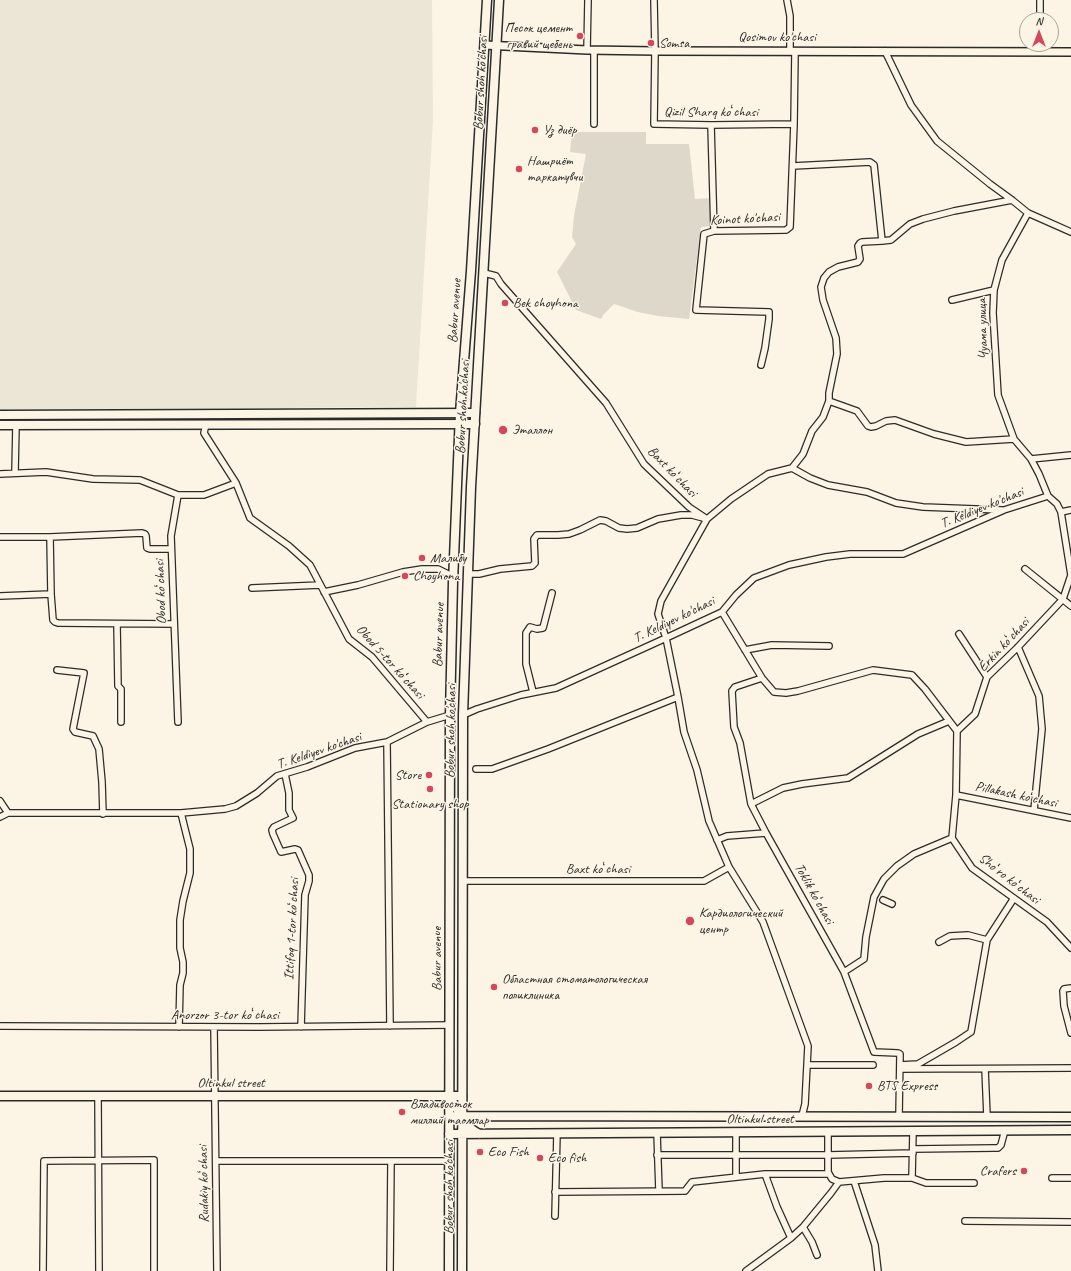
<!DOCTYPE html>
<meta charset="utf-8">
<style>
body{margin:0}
#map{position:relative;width:1071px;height:1271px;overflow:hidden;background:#fcf5e5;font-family:Caveat,sans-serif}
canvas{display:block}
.north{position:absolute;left:1019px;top:12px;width:40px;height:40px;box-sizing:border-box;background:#fcf5e5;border:1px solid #a8a49b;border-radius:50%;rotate:0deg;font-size:11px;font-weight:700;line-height:16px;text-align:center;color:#2b2b2b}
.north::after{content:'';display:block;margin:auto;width:14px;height:18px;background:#d1495b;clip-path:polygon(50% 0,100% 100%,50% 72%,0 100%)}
</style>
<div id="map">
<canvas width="1071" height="1271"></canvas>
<div class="north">N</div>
</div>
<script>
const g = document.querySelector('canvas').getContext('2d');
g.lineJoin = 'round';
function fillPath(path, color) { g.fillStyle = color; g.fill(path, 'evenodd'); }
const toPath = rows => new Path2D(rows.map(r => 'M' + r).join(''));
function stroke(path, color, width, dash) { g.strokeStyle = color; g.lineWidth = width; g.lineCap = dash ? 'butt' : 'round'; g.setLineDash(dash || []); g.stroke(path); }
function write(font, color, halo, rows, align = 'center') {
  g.font = font + ' Caveat,sans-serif'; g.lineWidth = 3; g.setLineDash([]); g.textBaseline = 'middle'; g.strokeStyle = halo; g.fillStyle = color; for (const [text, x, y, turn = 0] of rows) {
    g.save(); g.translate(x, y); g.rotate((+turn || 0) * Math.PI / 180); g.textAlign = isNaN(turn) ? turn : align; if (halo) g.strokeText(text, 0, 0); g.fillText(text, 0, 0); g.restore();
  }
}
fillPath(toPath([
 [0,0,432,0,433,120,416,407,0,410]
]), '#ece6d7');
fillPath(toPath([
 [572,132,646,132,646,144,689,144,695,199,712,198,713,226,701,227,689,319,658,316,638,312,614,304,604,314,601,319,576,310,557,272,576,244,572,237,574,216,586,154,570,152]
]), '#ded8ca');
const minor = toPath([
 [654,0,655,51,654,124,711,125,794,124],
 [787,0,790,16,790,50],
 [1040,20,1040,0],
 [587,50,588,0],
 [885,51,911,105,937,141,990,184,1012,200,1028,213,1002,260,994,290,993,313,998,395,1014,439,1031,459,1039,474,1048,496,1057,504,1061,512,1071,575,1063,599,1018,647,987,677,975,714,957,731,956,795,952,838,972,868,1047,922,1071,948],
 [1040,52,1040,44],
 [594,124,594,50],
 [711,125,714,231],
 [793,166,870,162,874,165,882,241,891,240,910,224,923,219,954,211,1012,200],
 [1028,213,1071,232],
 [484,273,496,276,501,284,606,403,644,464,689,507,707,519,661,601,658,614,666,638,678,697],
 [952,300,994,290],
 [761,365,765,348,769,319,769,312,696,310,704,234,714,231,786,230,790,227,794,124,795,51],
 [829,401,857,411,868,426,871,427,876,426,886,421,895,420,934,434,966,442,1014,439],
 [206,424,204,433,236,483,250,518,289,546,310,565,349,639,372,657,427,722],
 [1031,459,1071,455],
 [792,468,810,478,828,485,867,492,896,503,923,507,1002,510],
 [15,472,16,425],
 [0,474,46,472,93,479,140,480,178,495,204,495,236,483],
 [178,495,171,536,178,722],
 [1061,512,1071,510],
 [0,537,50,537,142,533,145,534,146,536,147,548,150,549,171,549],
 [1025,569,1071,606],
 [468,574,479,574,500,569,532,566,535,563,534,539,537,535,558,535,569,534,580,530,600,520,606,521,619,528,627,529,637,528,658,519,681,515,692,515,707,519,731,499,768,474,792,468,803,454,812,431,823,417,829,401,829,393,837,354,836,338,823,300,821,287,824,278,829,272,838,267,858,262,860,259,858,246,860,243,862,242,882,241],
 [252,588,320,585],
 [324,592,358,585,403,572,422,569,438,569,454,577],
 [51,594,53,620,55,622,58,623,174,624],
 [0,596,51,594,50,537],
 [722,612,762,678,774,692,786,693,798,691,873,670,912,675,925,689,957,731],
 [117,624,118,686,121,689,121,722],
 [959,634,987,677],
 [1018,647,1039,696,1042,729,1034,810],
 [745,650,772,645,829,646],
 [57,670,84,673,73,729,75,732,93,736,99,749,102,782,103,814],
 [762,678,735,687,732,691,734,727,740,743,751,804,766,833,844,972,874,1052,898,1053,900,1054,899,1116],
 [533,692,526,664,526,633,530,627,537,629,543,628,552,593],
 [463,715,477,709,521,695,556,688,666,638,722,612,736,595,754,578,789,565,826,557,850,554,903,554,1004,510,1048,496],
 [387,742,390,1026],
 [476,769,492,769,548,749,678,697,684,732,697,770,709,821,729,867,763,922,808,1046,805,1104,802,1116],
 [285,774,289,793,289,810,293,818,274,827,272,830,273,834,281,852,295,849,298,850,309,875,309,881,305,895,301,1027],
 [956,795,1071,818],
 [0,801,8,813],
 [751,804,783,788,802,784,848,778,918,734,949,721],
 [0,817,8,813,181,813,225,809,236,806,257,793,277,776,307,767,355,748,387,742,427,722,450,715],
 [717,840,727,836,766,833],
 [463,881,704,881,729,867],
 [883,900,892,904],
 [939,942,950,936,968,935,987,940],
 [844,972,864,959,866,937,874,897,884,879,897,866,914,854,952,838],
 [1071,988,1064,989,1063,991,1064,1006,1071,1033],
 [0,1026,260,1027,450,1025],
 [179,1027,180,985,183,973,183,962,180,948,180,920,183,901,190,873,190,849,181,813],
 [214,1027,217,1271],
 [807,1065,873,1065],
 [900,1065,918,1064,956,1042,971,1032,987,940,1014,898],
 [900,1069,1071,1068],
 [985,1069,987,1116],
 [98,1096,99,1271],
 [828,1131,828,1172,832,1179,839,1182,884,1178,912,1178,913,1131],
 [736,1132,736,1177],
 [657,1133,659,1191],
 [913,1149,994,1148,998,1148,1001,1145,1005,1130],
 [657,1155,828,1155,913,1153],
 [216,1161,449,1161],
 [765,1174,777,1207,791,1238],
 [912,1178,926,1183,974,1183],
 [1052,1178,1071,1178],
 [854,1181,875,1245,878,1271],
 [555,1192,685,1191,692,1182,765,1174,829,1174],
 [555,1216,557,1133],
 [965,1221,1071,1222],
 [803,1227,812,1242,817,1255],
 [43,1271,44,1161,154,1160,154,1271],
 [390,1271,391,1161],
 [746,1271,791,1238,803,1227,831,1193,839,1182]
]);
const tertiary = toPath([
 [484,45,587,50,655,51,1071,52]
]);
const secondary = toPath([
 [0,415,475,413],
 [0,425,475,424],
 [0,1096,462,1096]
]);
const primary = toPath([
 [450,1097,467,1126,479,1134],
 [449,1116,1071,1117],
 [449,1134,1071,1130],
 [449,1271,450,715,453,582,460,413,471,271,487,0],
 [462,1271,463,715,471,487,499,0]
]);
stroke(minor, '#2b2b2b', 8);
stroke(tertiary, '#2b2b2b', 10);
stroke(secondary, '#2b2b2b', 11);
stroke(primary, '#2b2b2b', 11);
stroke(minor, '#fcf5e5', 5.5);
stroke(tertiary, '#fcf5e5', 7);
stroke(secondary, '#fcf5e5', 8);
stroke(primary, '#fcf5e5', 8);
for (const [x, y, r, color] of [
 [580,36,4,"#d1495b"],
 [651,43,4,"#d1495b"],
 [535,130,4,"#d1495b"],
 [519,169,4,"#d1495b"],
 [505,303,4,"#d1495b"],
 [503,430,5,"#d1495b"],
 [422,558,4,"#d1495b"],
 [405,576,4,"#d1495b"],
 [429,775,4,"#d1495b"],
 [430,789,4,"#d1495b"],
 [690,921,5,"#d1495b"],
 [494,987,4,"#d1495b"],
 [869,1086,4,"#d1495b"],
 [402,1112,4,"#d1495b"],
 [480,1152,4,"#d1495b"],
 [540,1158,4,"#d1495b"],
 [1024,1171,4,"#d1495b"]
]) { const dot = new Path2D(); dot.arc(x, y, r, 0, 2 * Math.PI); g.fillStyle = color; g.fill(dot); stroke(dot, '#fcf5e5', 1.5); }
write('14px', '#2b2b2b', '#fcf5e5', [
 ["Песок цемент",572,28,"right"],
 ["гравий щебень",572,44,"right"],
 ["Somsa",659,43],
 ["Уз диёр",543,130],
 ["Нашриёт",527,161],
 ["таркатувчи",527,177],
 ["Bek choyhona",513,303],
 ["Эталлон",512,430],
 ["Малибу",430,558],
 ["Choyhona",413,576],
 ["Store",421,775,"right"],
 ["Stationary shop",430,804,"center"],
 ["Кардиологический",699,913],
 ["центр",699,929],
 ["Областная стоматологическая",502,979],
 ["поликлиника",502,995],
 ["BTS Express",877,1086],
 ["Владивосток",410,1104],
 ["миллий таомлар",410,1120],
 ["Eco Fish",488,1152],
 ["Eco fish",548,1158],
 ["Crafers",1016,1171,"right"]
], 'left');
write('14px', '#2b2b2b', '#fcf5e5', [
 ["Qosimov ko'chasi",777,37],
 ["Bobur shoh ko'chasi",481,83,-87],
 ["Qizil Sharq koʻchasi",711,112],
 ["Koinot ko'chasi",745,219,-3],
 ["Babur avenue",455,311,-86],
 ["Чуама улица",983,329,-92],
 ["Bobur shoh ko'chasi",463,407,-87],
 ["Baxt koʻchasi",672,472,46],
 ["T. Keldiyev ko'chasi",982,508,-22],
 ["Obod koʻchasi",161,592,-92],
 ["T. Keldiyev ko'chasi",674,620,-26],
 ["Babur avenue",439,635,-88],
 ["Erkin koʻchasi",1004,645,-47],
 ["Obod 5-tor koʻchasi",390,662,48],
 ["Bobur shoh ko'chasi",451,731,-89],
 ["T. Keldiyev ko'chasi",319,751,-19],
 ["Pillakash koʻchasi",1016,795,12],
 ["Baxt koʻchasi",598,869],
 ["Shoʻro koʻchasi",1009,879,38],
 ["Toklik koʻchasi",814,894,61],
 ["Ittifoq 1-tor koʻchasi",292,929,-87],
 ["Babur avenue",437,959,-90],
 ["Anorzor 3-tor koʻchasi",225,1015],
 ["Oltinkul street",231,1083],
 ["Oltinkul street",760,1119],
 ["Rudakiy koʻchasi",204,1184,-91],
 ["Bobur shoh ko'chasi",449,1187,-90]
]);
</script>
